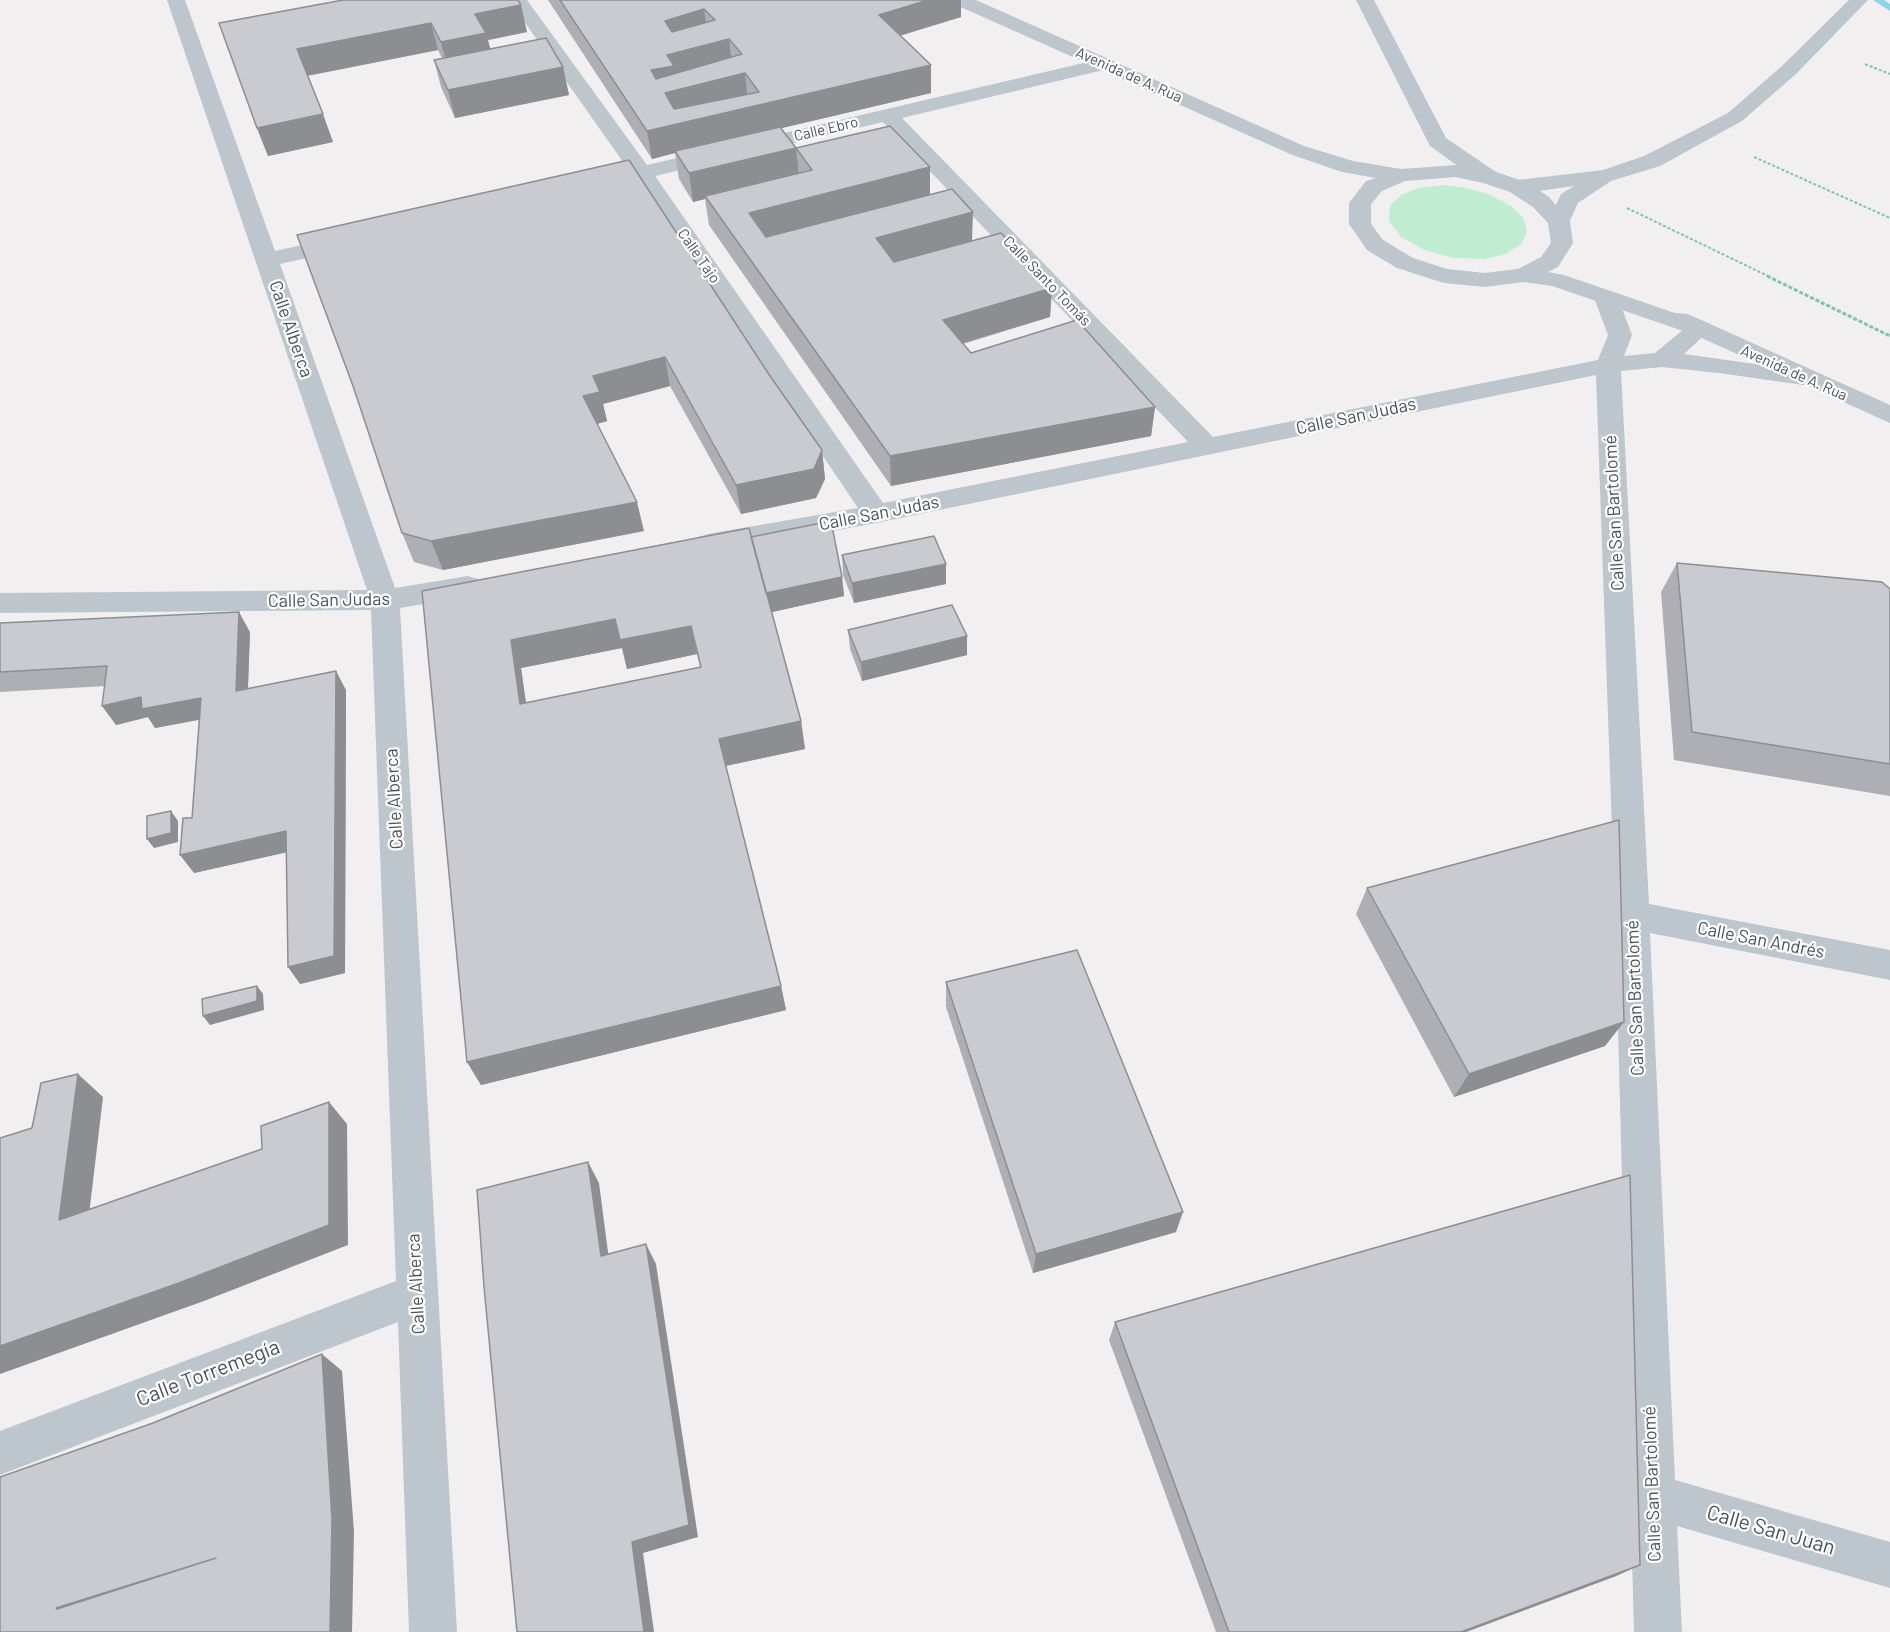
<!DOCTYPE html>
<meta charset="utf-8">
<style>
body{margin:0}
canvas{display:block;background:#f1efef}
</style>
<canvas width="1890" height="1632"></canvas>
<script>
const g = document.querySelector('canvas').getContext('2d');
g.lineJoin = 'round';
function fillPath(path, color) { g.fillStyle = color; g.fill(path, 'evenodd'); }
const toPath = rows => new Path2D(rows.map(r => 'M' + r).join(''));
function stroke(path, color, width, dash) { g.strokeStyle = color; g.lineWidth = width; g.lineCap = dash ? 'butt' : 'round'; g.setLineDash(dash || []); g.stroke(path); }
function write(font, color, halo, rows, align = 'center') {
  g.font = font + ' Barlow,sans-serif'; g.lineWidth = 4.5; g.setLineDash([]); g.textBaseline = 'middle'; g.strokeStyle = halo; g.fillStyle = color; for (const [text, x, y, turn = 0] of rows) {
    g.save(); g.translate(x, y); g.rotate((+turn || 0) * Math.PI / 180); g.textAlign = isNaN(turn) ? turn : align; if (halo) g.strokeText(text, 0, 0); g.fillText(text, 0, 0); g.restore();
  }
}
fillPath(toPath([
 [1442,185,1467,188,1491,195,1511,206,1523,218,1527,232,1521,244,1506,254,1484,259,1454,258,1424,250,1401,237,1389,221,1390,206,1401,195,1418,188]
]), '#c0ecd2');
fillPath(toPath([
 [1873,0,1884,0,1890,4,1890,11,1873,0]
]), '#90d3e7');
stroke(toPath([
 [1865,64,1890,74],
 [1754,157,1890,218],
 [1627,208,1770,277]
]), '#7ac8a3', 2, [3, 2]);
stroke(toPath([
 [1767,276,1890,336]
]), '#7ac8a3', 3, [4, 2]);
fillPath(toPath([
 [167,0,185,0,275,251,347,235,355,237,358,242,355,247,280,264,395,588,468,576,478,579,482,586,478,593,468,596,400,608,457,1632,409,1632,398,1322,0,1475,0,1431,396,1281,371,610,0,613,0,593,367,590,167,0],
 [509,0,527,0,647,165,1105,58,1112,60,1115,64,1112,68,902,118,1213,437,1598,360,1608,335,1594,298,1598,293,1606,291,1614,293,1618,298,1632,335,1624,356,1655,353,1690,324,1699,322,1708,324,1711,329,1684,354,1812,372,1816,377,1812,382,1803,385,1719,373,1662,367,1621,371,1649,904,1890,950,1890,980,1650,933,1675,1480,1890,1542,1890,1588,1677,1526,1682,1632,1634,1632,1615,915,1596,375,876,523,708,554,698,551,694,544,698,537,708,534,858,508,636,180,596,190,588,188,585,183,588,178,628,169,509,0],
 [883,122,1188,442,883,503,655,176,883,122],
 [1356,0,1374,0,1446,138,1496,172,1499,177,1496,182,1488,183,1480,182,1430,146,1356,0],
 [1849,0,1868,0,1796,74,1742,121,1660,166,1611,181,1578,203,1567,227,1559,229,1551,227,1548,222,1561,194,1574,186,1518,194,1510,192,1507,187,1510,182,1518,180,1603,170,1644,156,1728,113,1782,66,1849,0]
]), '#bec6cd');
fillPath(toPath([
 [952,0,976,0,1304,146,1353,161,1401,169,1456,165,1496,172,1526,182,1549,197,1570,222,1573,243,1558,267,1548,272,1564,275,1675,313,1688,314,1890,405,1890,423,1695,335,1552,286,1523,282,1485,287,1444,283,1397,268,1367,250,1349,224,1349,203,1366,181,1376,178,1342,172,1290,154,954,4,952,0],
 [1456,177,1483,183,1510,192,1533,207,1548,223,1551,243,1541,257,1518,269,1485,273,1447,269,1413,258,1383,240,1371,224,1371,204,1382,191,1405,181,1456,177]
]), '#bec6cd');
fillPath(toPath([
 [343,0,527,32,488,40,490,49,563,67,569,95,455,118,441,87,434,60,442,58,438,50,307,76,333,142,268,156,257,128],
 [548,0,961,0,961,17,900,35,931,93,781,128,796,148,930,195,972,241,933,252,1052,288,1050,317,963,344,971,353,1155,407,1151,436,891,486,709,225,705,199,693,202,679,179,675,153,652,159],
 [297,235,770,376,822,450,825,479,816,498,741,514,670,386,603,404,607,421,597,424,644,531,443,570,414,562,402,533,353,386],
 [842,555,946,584,854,603,843,575],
 [1677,563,1890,589,1890,796,1674,760,1661,592],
 [842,577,844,596,772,612,801,721,805,749,726,766,781,986,786,1010,481,1085,467,1062,422,591],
 [622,648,627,669,697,654,700,667,526,703,521,668],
 [0,623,250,632,248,689,346,690,345,973,300,984,286,852,194,873,192,818,199,720,155,728,148,717,116,725,105,686,0,692],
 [848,630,967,636,967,655,862,681,850,649],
 [1367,888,1605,1046,1454,1097,1356,914],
 [946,982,1176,1232,1033,1273,946,1007],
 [1115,1322,1640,1565,1616,1576,1466,1632,1216,1632,1109,1340]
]), '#adafb4');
fillPath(toPath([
 [928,0,961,0,961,17,880,42,879,15],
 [521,5,527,32,488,40,493,60,448,69,441,42,475,14],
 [704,9,708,36,669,48,665,21],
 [431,23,438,50,306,76,297,49],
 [729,39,732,66,745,73,748,100,670,121,651,70,667,55],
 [931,65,931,93,676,153,675,151,675,153,652,159,647,131],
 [563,67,569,95,455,118,448,90],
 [323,114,333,142,268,156,257,128],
 [796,148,799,177,705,196,705,199,693,202,689,173],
 [930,167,930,196,752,241,749,213],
 [973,212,972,241,877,267,876,238],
 [1052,288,1050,317,943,349,943,320],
 [665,357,670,386,603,404,607,421,590,426,583,396,593,376],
 [1155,407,1151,436,891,486,890,456],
 [822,450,825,479,816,498,741,514,736,485],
 [637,502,644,531,443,570,431,541],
 [946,564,946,584,854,603,852,583],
 [842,577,844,596,768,613,765,593],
 [239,612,250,632,247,711,236,691],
 [615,619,691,626,697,654,627,669,622,648,521,668,530,732,520,704,511,640],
 [967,636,967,655,862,681,861,662],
 [336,671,346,690,345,973,300,984,288,967],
 [141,697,201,698,213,717,155,728,148,717,116,725,102,706],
 [801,721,805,749,725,766,719,739],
 [171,811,178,821,178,842,154,848,147,839],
 [286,831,297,850,194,873,180,855],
 [257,986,263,994,264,1010,210,1025,203,1016],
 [781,986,786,1010,481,1085,467,1062],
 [1624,1022,1605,1046,1454,1097,1469,1074],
 [78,1074,103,1097,86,1240,59,1220],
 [329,1102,347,1124,348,1245,204,1301,0,1374,0,1346],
 [588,1162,599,1183,611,1275,601,1256],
 [1183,1212,1176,1232,1033,1273,1036,1254],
 [646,1244,656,1264,698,1537,643,1553,654,1632,644,1632,632,1542],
 [322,1354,342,1371,354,1532,352,1632,330,1632],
 [1640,1565,1616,1576,1466,1632,1461,1632]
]), '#8d8e92');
const building = toPath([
 [343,0,518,0,521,5,475,14,486,33,441,42,431,23,297,49,323,114,257,128,219,23,343,0],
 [560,0,928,0,879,15,931,65,647,131,560,0],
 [704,9,715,20,672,32,665,21,704,9],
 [729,39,742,54,656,79,651,70,674,66,667,55,729,39],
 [745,73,759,92,674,109,665,93,745,73],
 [546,38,563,67,448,90,434,60,546,38],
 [890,126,930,167,749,213,766,237,952,189,973,212,876,238,894,262,1001,233,1052,288,943,320,971,353,1077,320,1155,407,890,456,705,196,812,170,796,148,689,173,675,151,780,127,796,148,890,126],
 [629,160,770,376,822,450,814,469,736,485,665,357,593,376,600,392,583,396,637,502,431,541,402,533,353,386,297,235,629,160],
 [831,521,842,577,766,593,751,537,831,521],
 [749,528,801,721,719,739,781,986,467,1062,422,591,749,528],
 [615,619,620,640,691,626,701,667,520,704,511,640,615,619],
 [934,536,946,564,852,583,842,555,934,536],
 [1677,563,1882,582,1890,589,1890,764,1692,732,1677,563],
 [952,605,967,636,861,662,848,630,952,605],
 [239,612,236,691,336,671,334,956,288,967,286,831,180,855,183,818,192,818,201,698,142,709,141,697,102,706,107,666,0,672,0,623,239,612],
 [171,811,171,833,147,839,147,816,171,811],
 [1619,820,1624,1022,1469,1074,1367,888,1619,820],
 [1077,950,1183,1212,1036,1254,946,982,1077,950],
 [257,986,257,1001,203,1016,202,999,257,986],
 [78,1074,59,1220,262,1149,261,1126,329,1102,329,1225,179,1283,0,1346,0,1138,32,1128,41,1083,78,1074],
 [588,1162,601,1256,646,1244,689,1525,632,1542,644,1632,517,1632,484,1287,477,1190,588,1162],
 [1630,1175,1640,1565,1461,1632,1229,1632,1115,1322,1630,1175],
 [322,1354,332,1520,330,1632,0,1632,0,1477,153,1423,322,1354],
 [216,1558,57,1609,56,1608,216,1558]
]);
fillPath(building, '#c9cbd1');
stroke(building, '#8d8e92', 1.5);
write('15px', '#48525b', '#fff', [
 ["Avenida de A. Rua",1129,75,24],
 ["Calle Ebro",826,129,-13],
 ["Calle Tajo",699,256,55],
 ["Calle Santo Tomás",1047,281,46],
 ["Avenida de A. Rua",1794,373,24]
]);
write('18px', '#48525b', '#fff', [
 ["Calle Alberca",291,329,71],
 ["Calle San Judas",1356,416,-12],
 ["Calle San Judas",879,513,-11],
 ["Calle San Bartolomé",1614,513,-93],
 ["Calle San Judas",329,600,-1],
 ["Calle Alberca",394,799,-93],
 ["Calle San Andrés",1761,940,11],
 ["Calle San Bartolomé",1635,998,-92],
 ["Calle Alberca",416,1284,-93],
 ["Calle San Bartolomé",1652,1484,-92]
]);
write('21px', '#48525b', '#fff', [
 ["Calle Torremegía",208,1373,-21],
 ["Calle San Juan",1771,1530,16]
]);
</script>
